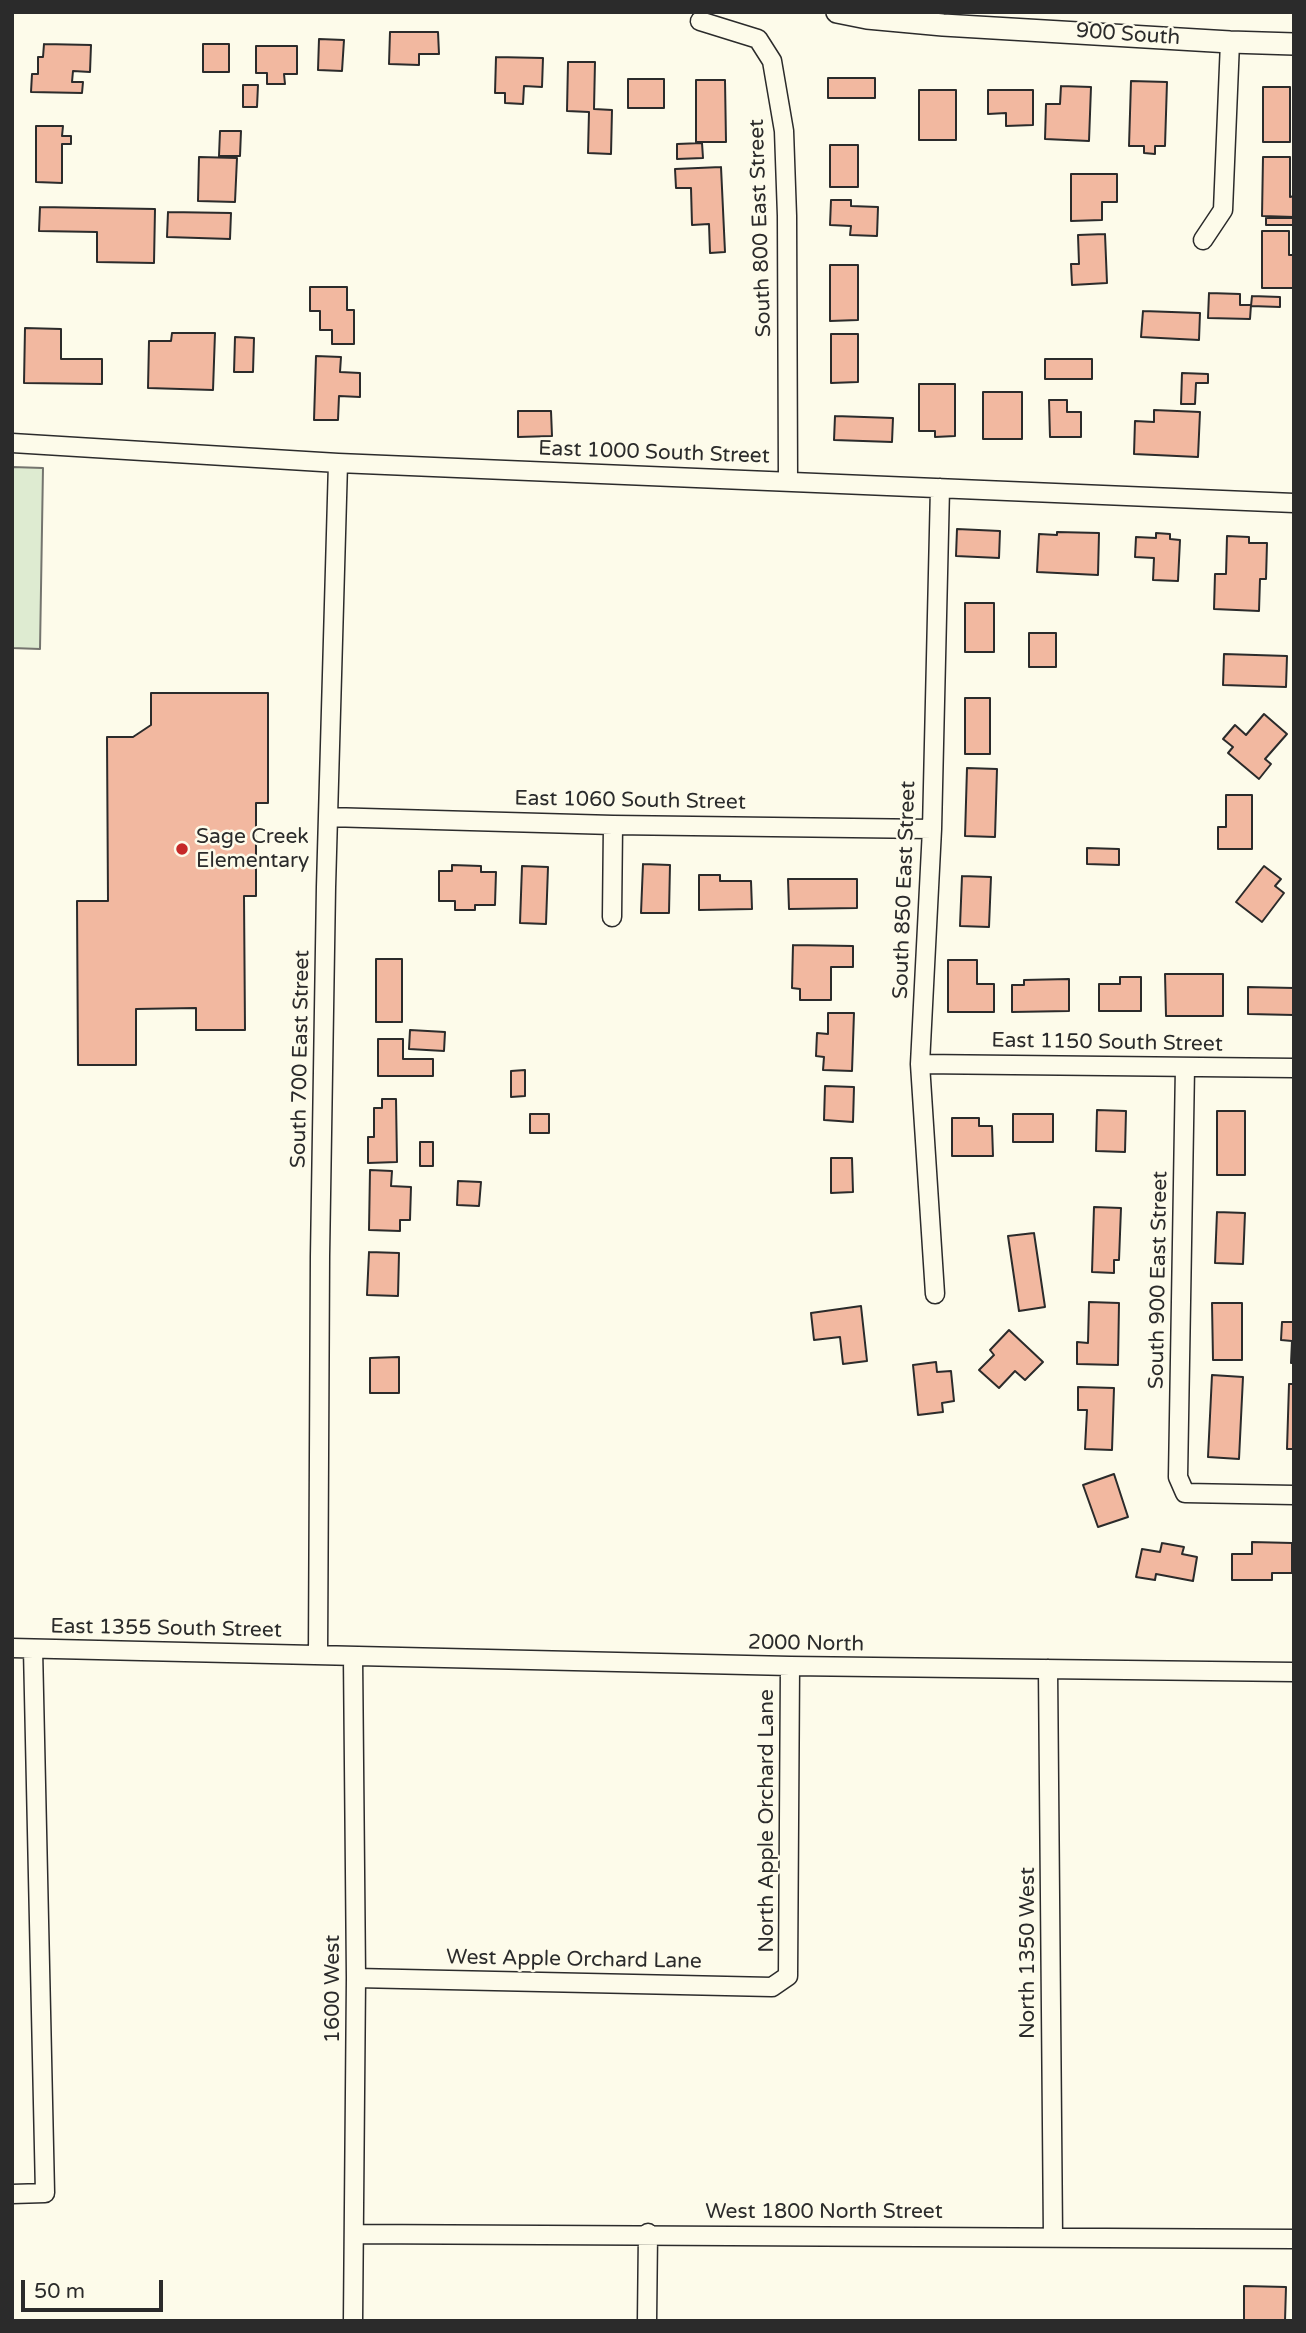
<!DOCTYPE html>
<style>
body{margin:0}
#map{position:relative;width:1306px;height:2333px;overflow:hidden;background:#fdfbea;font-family:"Varela Round",sans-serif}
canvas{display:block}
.frame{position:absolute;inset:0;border:14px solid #2b2b2b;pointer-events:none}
.scale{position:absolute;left:21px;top:2280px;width:142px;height:32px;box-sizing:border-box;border:4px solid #2b2b2b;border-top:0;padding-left:9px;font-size:21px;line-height:24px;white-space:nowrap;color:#2b2b2b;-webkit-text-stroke:5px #fdfbea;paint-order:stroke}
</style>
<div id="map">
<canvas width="1306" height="2333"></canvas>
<div class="frame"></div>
<div class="scale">50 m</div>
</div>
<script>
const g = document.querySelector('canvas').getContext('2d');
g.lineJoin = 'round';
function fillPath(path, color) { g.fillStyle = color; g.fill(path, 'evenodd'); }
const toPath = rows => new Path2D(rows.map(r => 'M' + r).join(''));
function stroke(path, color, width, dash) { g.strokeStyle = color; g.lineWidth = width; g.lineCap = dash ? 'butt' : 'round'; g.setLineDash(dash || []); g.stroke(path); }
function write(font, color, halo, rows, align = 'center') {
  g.font = font + ' "Varela Round",sans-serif'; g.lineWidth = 5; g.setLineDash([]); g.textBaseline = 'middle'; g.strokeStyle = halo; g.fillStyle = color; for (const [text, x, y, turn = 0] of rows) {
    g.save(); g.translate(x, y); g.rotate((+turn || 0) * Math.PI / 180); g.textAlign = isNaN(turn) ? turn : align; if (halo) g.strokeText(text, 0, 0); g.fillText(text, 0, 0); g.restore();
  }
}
const green = toPath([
 [12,467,43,468,40,649,12,648,12,467]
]);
fillPath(green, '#deebd1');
stroke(green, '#74746e', 2);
const building = toPath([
 [390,32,438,32,439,54,419,54,419,65,389,64,390,32],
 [319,39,344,40,342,71,318,70,319,39],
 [44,44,91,45,90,72,73,71,72,82,83,82,82,93,31,92,32,74,38,74,38,57,43,57,44,44],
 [203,44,229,44,229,72,203,72,203,44],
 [256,46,297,46,297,74,284,74,285,84,267,84,267,73,256,73,256,46],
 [496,57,543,58,542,87,524,86,523,104,505,103,505,93,495,93,496,57],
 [568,62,595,62,594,109,612,110,611,154,588,153,589,112,567,111,568,62],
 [828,78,875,78,875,98,828,98,828,78],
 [628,79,664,79,664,108,628,108,628,79],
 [696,80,725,80,726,142,696,142,696,80],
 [1131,81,1167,82,1165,146,1155,146,1155,154,1144,153,1144,146,1129,146,1131,81],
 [243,85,258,85,257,107,243,107,243,85],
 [1061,86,1091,87,1089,141,1045,139,1046,104,1060,104,1061,86],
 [1263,87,1290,87,1290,142,1263,142,1263,87],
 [919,90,956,90,956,140,919,140,919,90],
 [988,90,1033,90,1033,125,1006,126,1006,113,988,114,988,90],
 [36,126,63,126,62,136,71,136,71,144,62,144,62,183,36,182,36,126],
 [220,131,241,131,240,156,219,156,220,131],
 [702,143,703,158,677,159,677,144,702,143],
 [830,145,858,145,858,187,830,187,830,145],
 [199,157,237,158,235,202,198,201,199,157],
 [1263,157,1290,157,1290,197,1294,196,1294,217,1262,216,1263,157],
 [721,167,725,252,710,253,709,224,692,225,691,188,676,188,675,169,721,167],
 [1071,174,1117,174,1117,202,1102,202,1102,220,1071,221,1071,174],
 [831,200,851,200,851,206,878,207,877,236,850,235,851,226,830,225,831,200],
 [40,207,155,209,154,263,97,262,97,232,39,231,40,207],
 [168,212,231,213,230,239,167,237,168,212],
 [1266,218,1294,218,1294,225,1266,225,1266,218],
 [1262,231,1289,231,1289,255,1294,255,1294,288,1262,288,1262,231],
 [1105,234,1107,283,1072,285,1071,264,1079,264,1078,235,1105,234],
 [830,265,858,265,858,320,830,321,830,265],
 [310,287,347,287,347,310,354,310,354,344,332,344,332,330,320,330,320,311,310,311,310,287],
 [1209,293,1240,294,1240,305,1251,305,1250,319,1208,318,1209,293],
 [1252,296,1280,297,1280,307,1251,306,1252,296],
 [1143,311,1200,313,1199,340,1141,337,1143,311],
 [25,328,61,329,61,359,102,359,102,384,24,383,25,328],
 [172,333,215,333,213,390,148,388,149,341,171,341,172,333],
 [831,334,858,334,858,382,831,383,831,334],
 [235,337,254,338,253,372,234,372,235,337],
 [316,356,341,357,340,372,360,373,360,397,339,396,338,420,314,420,316,356],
 [1045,359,1092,359,1092,379,1045,379,1045,359],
 [1182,373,1208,374,1208,383,1196,383,1195,404,1181,404,1182,373],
 [919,384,955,384,955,436,935,437,935,431,919,431,919,384],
 [983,392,1022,392,1022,439,983,439,983,392],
 [1049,400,1067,400,1067,412,1081,412,1081,437,1050,437,1049,400],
 [1154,410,1200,412,1198,457,1134,454,1135,421,1154,422,1154,410],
 [518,411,551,411,552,436,518,437,518,411],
 [835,416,893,418,892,442,834,440,835,416],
 [957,529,1000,531,999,558,956,556,957,529],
 [1057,532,1099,533,1098,575,1037,572,1039,534,1057,535,1057,532],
 [1156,533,1170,534,1170,539,1180,540,1178,581,1153,580,1154,558,1135,557,1136,537,1156,538,1156,533],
 [1227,536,1249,537,1249,543,1267,543,1266,579,1260,579,1259,611,1214,609,1215,574,1226,574,1227,536],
 [965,603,994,603,994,652,965,652,965,603],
 [1029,633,1056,633,1056,667,1029,667,1029,633],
 [1224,654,1287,656,1286,687,1223,685,1224,654],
 [151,693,268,693,268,803,256,803,256,896,244,896,245,1030,196,1030,196,1008,136,1009,136,1065,78,1065,77,901,108,901,107,737,133,737,151,725,151,693],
 [965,698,990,698,990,754,965,754,965,698],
 [1264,714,1287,734,1265,759,1271,764,1259,779,1228,753,1233,747,1223,739,1235,725,1246,735,1264,714],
 [967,768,997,769,995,837,965,836,967,768],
 [1226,795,1252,795,1252,849,1218,849,1218,827,1226,827,1226,795],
 [1087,848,1119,849,1119,865,1087,864,1087,848],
 [643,864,670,865,669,913,641,913,643,864],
 [452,865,481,866,481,872,496,872,495,905,475,905,475,910,455,910,455,901,439,901,439,871,452,871,452,865],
 [522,866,548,867,546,924,520,923,522,866],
 [1264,866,1281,879,1275,886,1284,893,1262,922,1236,902,1264,866],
 [699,875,720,875,720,881,751,881,752,909,699,910,699,875],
 [962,876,991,877,989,927,960,926,962,876],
 [788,879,857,879,857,908,789,909,788,879],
 [793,945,853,946,853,967,831,967,831,1000,800,1000,800,989,792,988,793,945],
 [376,959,402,959,402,1022,376,1022,376,959],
 [948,960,977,960,977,984,994,984,994,1012,948,1012,948,960],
 [1165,974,1223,974,1223,1016,1166,1016,1165,974],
 [1120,977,1141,977,1141,1011,1099,1011,1099,984,1120,984,1120,977],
 [1069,979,1069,1011,1012,1012,1012,985,1024,985,1024,980,1069,979],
 [1248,987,1294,988,1294,1015,1248,1014,1248,987],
 [828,1013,854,1013,852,1071,823,1070,824,1057,816,1056,817,1033,828,1034,828,1013],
 [410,1030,445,1032,444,1051,409,1049,410,1030],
 [378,1039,403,1039,403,1059,433,1059,433,1076,378,1076,378,1039],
 [525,1070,525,1096,511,1097,511,1071,525,1070],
 [825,1086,854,1087,853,1122,824,1120,825,1086],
 [382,1099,396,1099,397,1162,368,1163,368,1137,374,1137,374,1108,382,1108,382,1099],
 [1097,1110,1126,1111,1125,1152,1096,1151,1097,1110],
 [1217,1111,1245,1111,1245,1175,1217,1175,1217,1111],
 [530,1114,549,1114,549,1133,530,1133,530,1114],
 [1013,1114,1053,1114,1053,1142,1013,1142,1013,1114],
 [952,1118,979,1118,979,1126,992,1126,993,1156,952,1156,952,1118],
 [420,1142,433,1142,433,1166,420,1166,420,1142],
 [831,1158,852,1158,853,1192,831,1193,831,1158],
 [370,1170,392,1171,391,1186,411,1187,410,1220,400,1220,400,1231,369,1230,370,1170],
 [458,1181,481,1182,479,1206,457,1205,458,1181],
 [1094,1207,1121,1208,1119,1260,1114,1260,1114,1273,1092,1272,1094,1207],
 [1217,1212,1245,1213,1243,1264,1215,1263,1217,1212],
 [1034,1233,1045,1307,1019,1311,1008,1236,1034,1233],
 [369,1252,399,1253,398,1296,367,1295,369,1252],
 [1089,1302,1119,1303,1118,1365,1077,1364,1077,1342,1088,1343,1089,1302],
 [1212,1303,1242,1303,1242,1360,1213,1360,1212,1303],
 [861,1306,867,1361,843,1364,840,1337,814,1340,811,1313,861,1306],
 [1294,1310,1294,1363,1291,1363,1292,1341,1281,1340,1282,1322,1293,1322,1294,1310],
 [1009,1330,1043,1362,1025,1380,1015,1371,999,1388,979,1370,994,1355,990,1350,1009,1330],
 [399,1357,399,1393,370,1393,370,1358,399,1357],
 [936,1362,937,1372,951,1371,954,1401,942,1403,943,1412,918,1415,913,1365,936,1362],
 [1212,1375,1243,1377,1239,1459,1208,1457,1212,1375],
 [1289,1384,1294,1384,1294,1449,1287,1449,1289,1384],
 [1078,1387,1114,1388,1112,1450,1085,1449,1087,1410,1078,1410,1078,1387],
 [1114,1474,1128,1517,1098,1527,1083,1485,1114,1474],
 [1252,1542,1292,1543,1292,1573,1272,1573,1272,1580,1232,1580,1232,1554,1252,1554,1252,1542],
 [1162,1543,1184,1547,1182,1554,1197,1557,1193,1581,1156,1574,1155,1580,1136,1577,1142,1549,1160,1552,1162,1543],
 [1244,2286,1286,2287,1285,2321,1244,2321,1244,2286]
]);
fillPath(building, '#f2b8a0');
stroke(building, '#2b2b2b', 2);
const minor = toPath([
 [700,21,758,39,772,61,784,131,787,216,788,481],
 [1203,240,1223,210,1230,42],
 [12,443,338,463,1294,503],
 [328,817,613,825,932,829],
 [612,917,613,825],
 [920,1064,1294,1068],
 [1185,1067,1178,1477,1185,1493,1294,1495],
 [935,1294,920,1064,932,829,940,488],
 [12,1648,790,1666,1294,1672],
 [318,1655,320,1256,326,887,338,463],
 [1048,1669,1053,2237],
 [356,1978,772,1987,788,1976,790,1666],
 [12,2194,45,2193,33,1649],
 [355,2234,1294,2239],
 [353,2321,356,1978,353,1657],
 [647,2321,648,2233]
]);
const tertiary = toPath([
 [837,12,867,18,943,25,1230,42,1294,44]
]);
stroke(minor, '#2b2b2b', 21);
stroke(tertiary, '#2b2b2b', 24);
stroke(minor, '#fdfbea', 18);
stroke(tertiary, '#fdfbea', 21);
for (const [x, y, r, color] of [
 [182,849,7,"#c62828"]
]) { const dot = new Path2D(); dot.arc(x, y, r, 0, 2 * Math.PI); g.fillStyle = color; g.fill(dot); stroke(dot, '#fdfbea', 2.5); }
write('21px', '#2b2b2b', '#fdfbea', [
 ["900 South",1128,35,4],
 ["South 800 East Street",761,228,-92],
 ["East 1000 South Street",654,453,2],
 ["East 1060 South Street",630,801,1],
 ["South 850 East Street",905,890,-88],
 ["East 1150 South Street",1107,1043,1],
 ["South 700 East Street",301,1059,-89],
 ["South 900 East Street",1159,1280,-89],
 ["East 1355 South Street",166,1629,1],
 ["2000 North",806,1644,1],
 ["North Apple Orchard Lane",767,1821,-90],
 ["North 1350 West",1028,1953,-90],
 ["West Apple Orchard Lane",574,1960,1],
 ["1600 West",333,1989,-90],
 ["West 1800 North Street",824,2212]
]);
write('21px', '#2b2b2b', '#fdfbea', [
 ["Sage Creek",196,837],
 ["Elementary",196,861]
], 'left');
</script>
